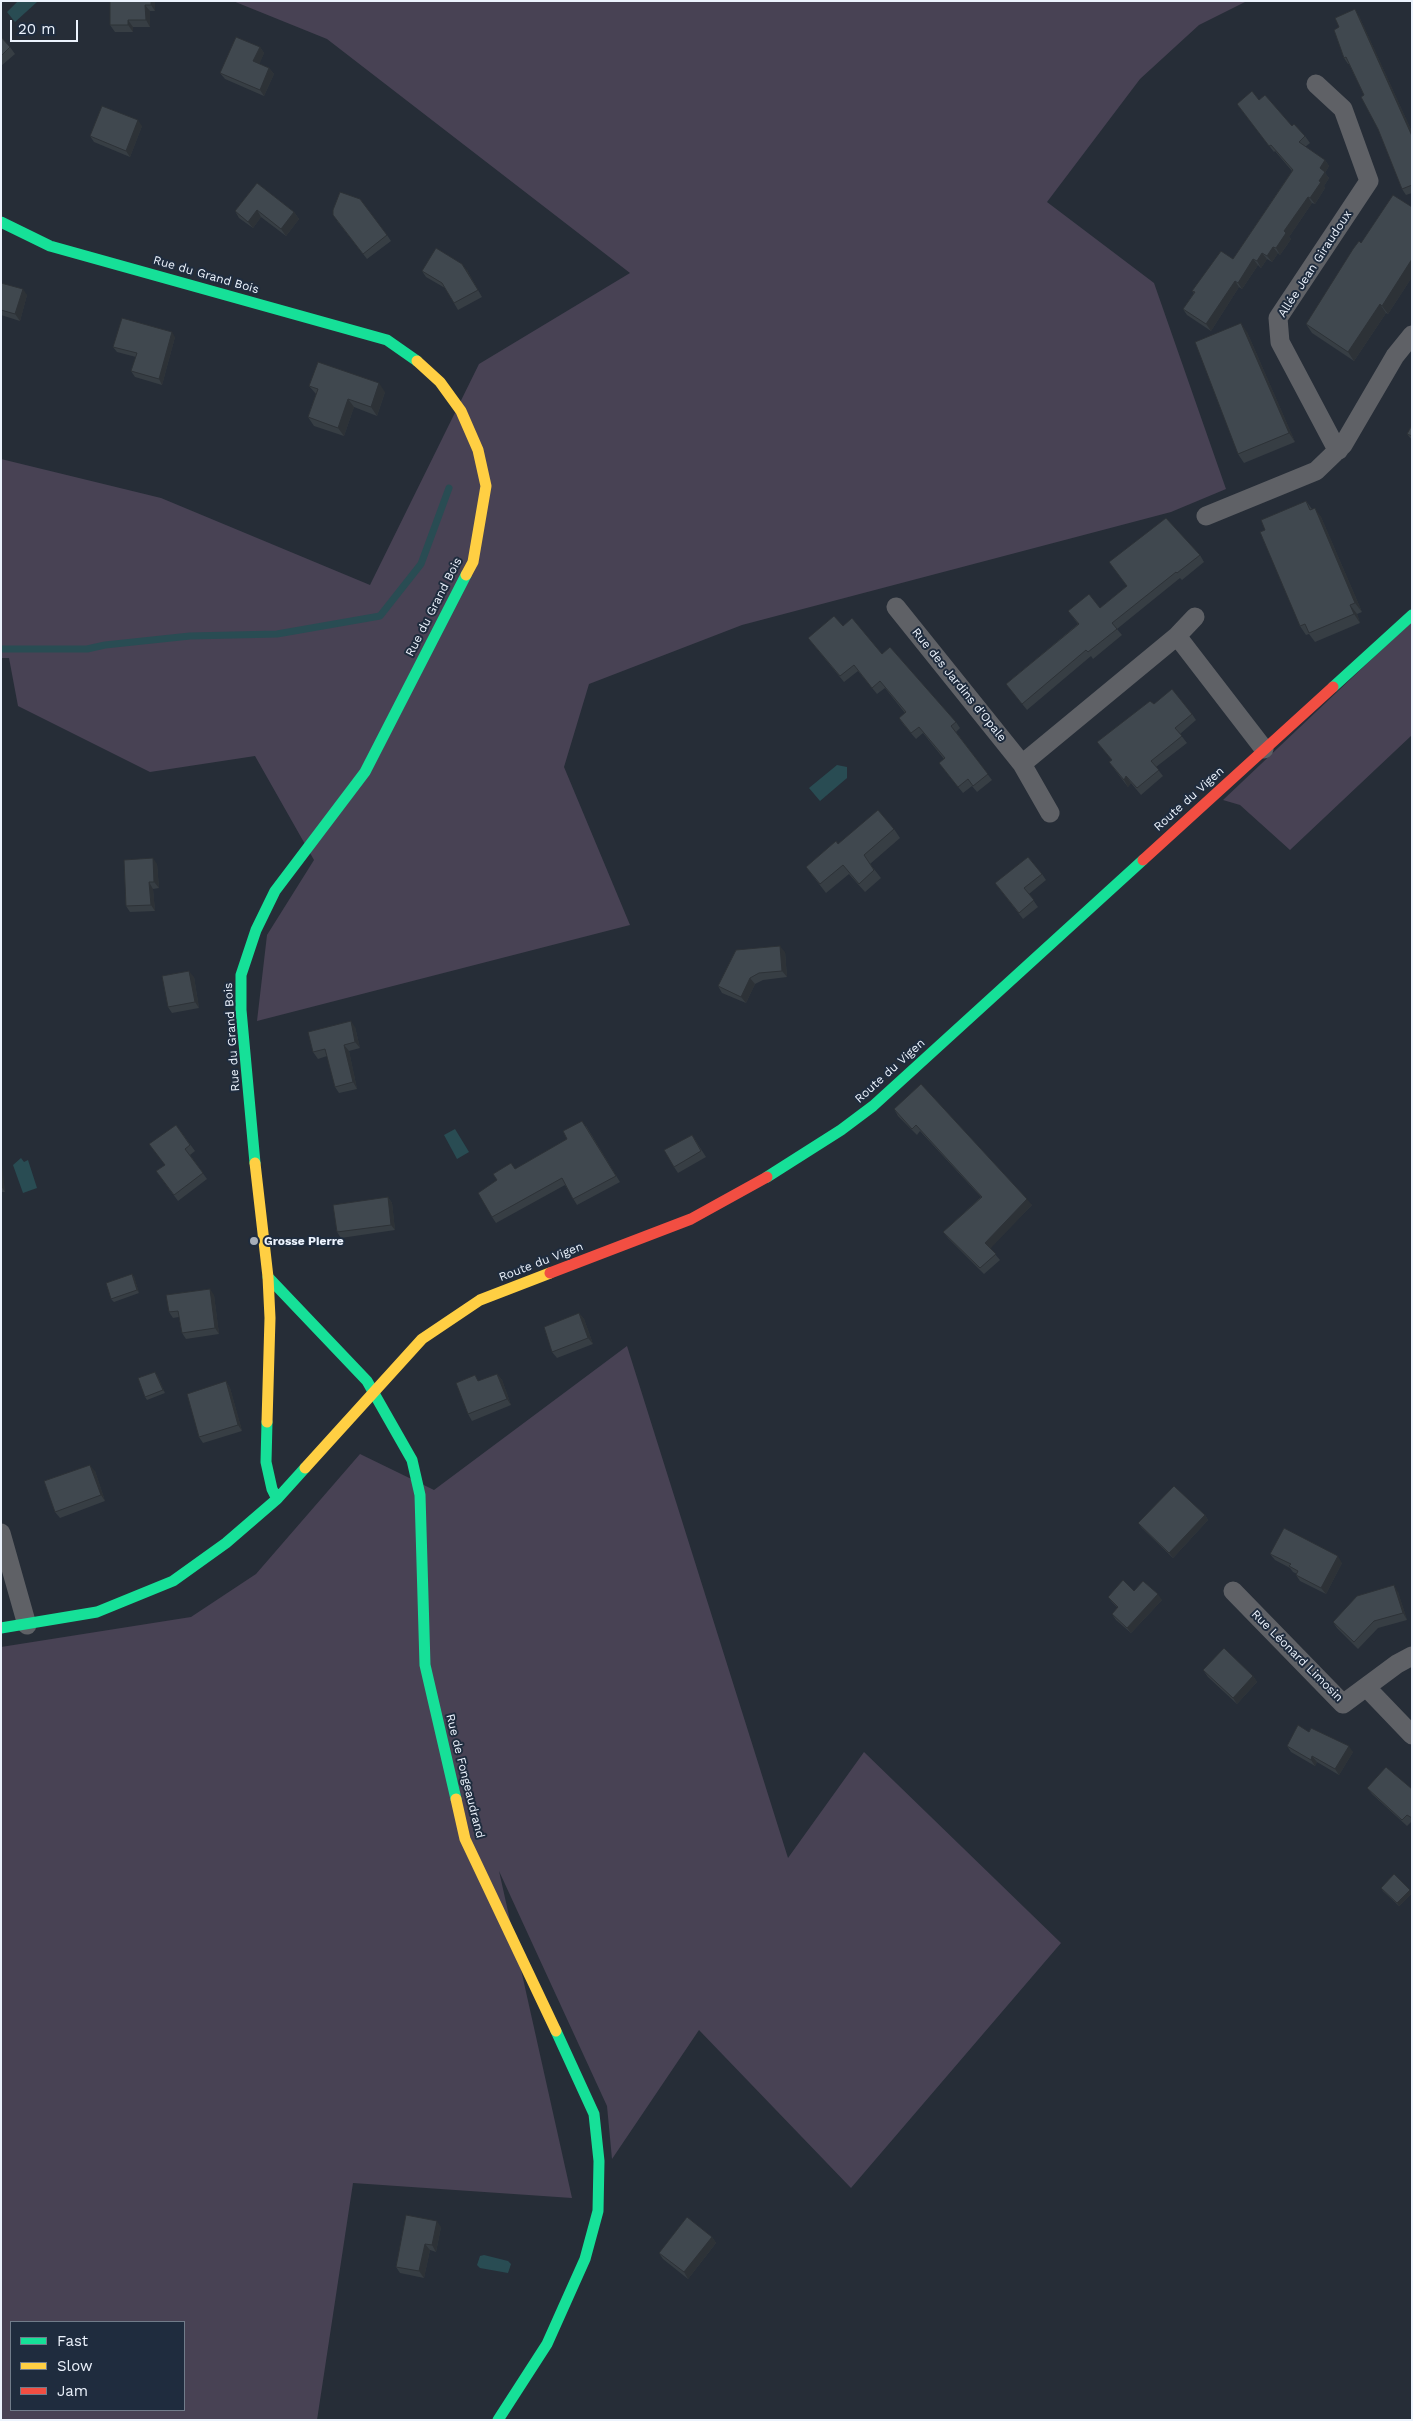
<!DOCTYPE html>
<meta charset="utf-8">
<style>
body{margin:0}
#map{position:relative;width:1413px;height:2421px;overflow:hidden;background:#262d37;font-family:"Work Sans",sans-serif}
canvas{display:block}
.frame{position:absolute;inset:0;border:2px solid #ecf3fd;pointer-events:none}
.legend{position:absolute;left:10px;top:2321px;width:175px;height:90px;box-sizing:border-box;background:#1f2c3e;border:1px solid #717c8a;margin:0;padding:6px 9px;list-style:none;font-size:15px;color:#ecf3fd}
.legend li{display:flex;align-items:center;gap:10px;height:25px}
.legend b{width:25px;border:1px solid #717c8a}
.scale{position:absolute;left:10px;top:20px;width:68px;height:22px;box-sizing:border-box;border:2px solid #ecf3fd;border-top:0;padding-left:6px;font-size:15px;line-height:18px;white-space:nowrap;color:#ecf3fd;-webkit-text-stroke:4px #1f2c3e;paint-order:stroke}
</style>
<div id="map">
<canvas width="1413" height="2421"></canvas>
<div class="frame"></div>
<ul class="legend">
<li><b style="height:6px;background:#16e098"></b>Fast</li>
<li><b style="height:6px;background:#ffcf43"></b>Slow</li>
<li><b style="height:6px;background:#f24e42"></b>Jam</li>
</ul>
<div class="scale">20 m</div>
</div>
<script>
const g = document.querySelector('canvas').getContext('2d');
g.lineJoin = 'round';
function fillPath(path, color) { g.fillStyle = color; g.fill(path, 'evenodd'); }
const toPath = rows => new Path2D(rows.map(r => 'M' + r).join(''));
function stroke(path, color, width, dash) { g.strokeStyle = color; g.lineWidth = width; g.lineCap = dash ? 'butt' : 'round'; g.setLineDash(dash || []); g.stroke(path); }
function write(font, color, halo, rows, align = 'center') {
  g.font = font + ' "Work Sans",sans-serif'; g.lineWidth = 4; g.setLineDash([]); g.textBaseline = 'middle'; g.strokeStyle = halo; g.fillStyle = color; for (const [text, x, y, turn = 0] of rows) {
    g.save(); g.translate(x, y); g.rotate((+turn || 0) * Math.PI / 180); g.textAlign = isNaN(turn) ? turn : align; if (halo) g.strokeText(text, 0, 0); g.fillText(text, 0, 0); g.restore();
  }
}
fillPath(toPath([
 [233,1,1247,1,1199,25,1140,79,1047,202,1154,283,1226,489,1171,512,742,625,589,684,564,767,630,925,257,1021,267,935,314,860,255,756,150,772,18,706,9,658,1,658,1,459,161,498,370,585,479,364,630,273,327,39],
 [1412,621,1412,735,1290,850,1240,805,1223,800],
 [627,1346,788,1858,864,1752,1061,1943,851,2188,699,2030,612,2159,607,2106,499,1871,572,2198,353,2183,317,2420,1,2420,1,1647,191,1617,256,1574,360,1454,434,1490],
 [11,2322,184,2322,184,2410,11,2410]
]), '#484254');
fillPath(toPath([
 [18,1,37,2,15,22,7,12],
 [837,765,847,767,847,778,820,801,809,788],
 [455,1129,469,1152,457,1159,444,1135],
 [21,1158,24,1162,28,1160,37,1188,23,1193,13,1165],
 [484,2255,508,2261,511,2264,508,2273,480,2268,477,2265,480,2256]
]), '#294c53');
stroke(toPath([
 [1,649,87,649,105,645,190,636,277,634,380,616,421,564,449,488]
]), '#294c53', 7);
stroke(toPath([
 [1316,84,1343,109,1369,181,1278,318,1280,342,1334,444,1339,450],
 [1206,516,1316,471,1343,445,1395,356,1412,335],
 [896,607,1022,764,1050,813],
 [1177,636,1264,749],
 [1022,764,1177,636,1195,617],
 [1,1533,27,1625],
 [1233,1591,1343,1704,1397,1664,1412,1656],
 [1366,1687,1412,1735]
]), '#5f6166', 19);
stroke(toPath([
 [1,222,50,246,387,340,417,361],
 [1333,687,1412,615],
 [255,1163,241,1010,241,975,256,930,275,891,365,772,466,575],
 [767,1177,841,1130,873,1106,1143,860],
 [268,1277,367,1381,412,1460,420,1495,425,1665,456,1799],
 [267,1422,266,1462,272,1489,277,1499],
 [1,1628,97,1612,173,1581,226,1543,277,1499,305,1468],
 [498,2420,547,2344,585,2259,598,2211,599,2161,594,2114,556,2031]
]), '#16e098', 11);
stroke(toPath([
 [417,361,440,382,461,411,478,450,486,486,473,562,466,575],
 [255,1163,268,1277,270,1318,267,1422],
 [305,1468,422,1339,480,1300,550,1273],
 [456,1799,465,1839,556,2031]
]), '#ffcf43', 11);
stroke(toPath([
 [1143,860,1333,687],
 [550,1273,691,1219,767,1177]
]), '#f24e42', 11);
fillPath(toPath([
 [110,1,155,1,155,11,150,11,150,27,133,27,133,32,115,32,110,25],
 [1359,16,1412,132,1412,193,1406,195,1402,189,1378,129,1364,95,1349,64,1348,64,1344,58,1339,27],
 [1,37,10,47,15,54,1,66],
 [260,47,264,53,259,64,269,68,274,74,264,96,225,79,220,73],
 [1259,100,1305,136,1310,143,1305,147,1325,160,1329,166,1325,173,1329,178,1324,186,1325,188,1315,204,1312,203,1289,237,1291,239,1280,255,1278,253,1272,262,1267,259,1261,268,1258,265,1242,289,1239,287,1211,331,1187,315,1183,309,1194,293,1192,291,1233,259,1292,171,1275,151,1274,152,1237,104],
 [142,126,130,157,94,142,90,136],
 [257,183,294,212,299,219,286,236,261,217,253,228,239,218,235,211],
 [1412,207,1412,277,1388,314,1386,313,1354,361,1312,333,1306,324,1361,243],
 [337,221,387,235,391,241,367,259],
 [467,270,482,297,458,310,445,288,426,277,422,271],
 [1,283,27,295,20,321,1,315],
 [1247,332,1295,442,1244,463,1238,454],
 [175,337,162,385,135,377,131,371,136,357,117,352,113,347],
 [309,386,385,392,377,416,354,407,344,436,314,426,308,417,316,394],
 [1412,425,1412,440,1407,434],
 [1306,501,1312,509,1321,517,1362,612,1357,614,1360,623,1315,642,1309,634,1306,635,1300,626,1265,530],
 [1200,555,1204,562,1182,580,1180,578,1117,629,1122,635,1093,659,1091,656,1027,710,1006,684,1078,624,1068,611,1100,608,1127,586,1109,562],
 [843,626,882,654,956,722,960,728,956,732,992,780,977,792,972,786,963,793,939,763,944,759,923,733,916,739,903,724,899,718,905,713,885,688,877,694,858,671,844,682,808,638],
 [1154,704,1192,714,1196,720,1180,734,1187,743,1156,767,1163,776,1141,795,1131,783,1128,787,1109,762,1112,760,1097,742],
 [894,829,900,838,870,864,881,878,865,892,849,874,826,893,806,867,838,844],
 [157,864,159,888,153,889,155,911,130,912,126,906],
 [1042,874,1046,880,1029,894,1038,907,1023,919,995,883],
 [785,952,787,977,763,980,755,984,746,1003,722,993,718,986],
 [194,977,199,1008,172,1013,168,1007],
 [355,1027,360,1048,349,1051,357,1089,339,1093,335,1087,327,1056,318,1059,313,1052],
 [894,1109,1032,1205,990,1248,1000,1260,984,1274,948,1238,943,1232,981,1197,920,1131,917,1135,898,1116],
 [176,1125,195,1151,190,1155,207,1179,178,1201,156,1171,165,1165],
 [586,1126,620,1182,577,1205,565,1185,496,1223,492,1217,497,1180,515,1169,567,1139],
 [692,1135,706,1157,678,1173,674,1167],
 [1,1162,5,1192,1,1192],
 [388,1197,392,1203,395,1230,341,1238,337,1232],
 [132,1274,134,1277,139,1293,114,1302,111,1299],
 [214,1295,219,1334,186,1339,182,1333,179,1317,173,1318,169,1312],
 [579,1313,584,1319,593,1344,557,1358,552,1352],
 [497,1374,502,1380,511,1405,472,1421,468,1414,479,1381],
 [157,1375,165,1393,147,1400,145,1397],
 [226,1381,230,1388,242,1431,203,1443,199,1437],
 [95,1471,105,1501,60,1518,55,1512],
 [1205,1515,1208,1520,1173,1558,1142,1528,1138,1523],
 [1270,1554,1342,1563,1326,1594,1300,1581,1296,1575,1297,1574,1293,1572,1290,1568,1275,1560],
 [1134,1591,1162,1600,1131,1633,1116,1620,1112,1614,1118,1608,1112,1602,1108,1597],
 [1398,1592,1407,1620,1378,1628,1358,1649,1337,1628,1333,1622],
 [1203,1670,1253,1676,1257,1682,1237,1704,1208,1677],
 [1309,1732,1353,1752,1339,1775,1317,1762,1315,1766,1291,1752,1287,1746],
 [1367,1788,1412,1789,1412,1821,1407,1826,1372,1794],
 [1381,1888,1410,1890,1412,1893,1399,1906,1383,1891],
 [441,2227,436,2252,430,2250,424,2278,400,2273,396,2267],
 [712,2237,716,2243,688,2279,663,2259,659,2253]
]), '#373e44');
fillPath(toPath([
 [151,1,155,1,155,11,151,5],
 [145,5,150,11,150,27,146,20],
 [1355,9,1359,16,1412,132,1412,136],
 [128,20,133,27,133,32,128,25],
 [260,47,264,53,258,68,253,61],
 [269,68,274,74,264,96,260,90],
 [138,120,142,126,130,157,126,151],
 [1325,160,1329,166,1325,173,1329,178,1324,186,1325,188,1315,204,1310,198,1319,181,1320,168],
 [1308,197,1312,203,1289,237,1291,239,1280,255,1276,248,1284,231],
 [257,210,261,217,253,228,248,222],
 [294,212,299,219,286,236,281,229],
 [1273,247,1278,253,1272,262,1267,256],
 [1262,253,1267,259,1261,268,1257,261],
 [1253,259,1258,265,1242,289,1238,283],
 [1412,259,1412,277,1388,314,1382,306],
 [462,264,467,270,482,297,478,290],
 [1235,281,1239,287,1211,331,1206,324],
 [23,289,27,295,20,321,15,314],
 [1380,304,1386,313,1354,361,1348,352],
 [1241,323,1247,332,1295,442,1289,433],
 [172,332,175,337,162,385,159,379],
 [379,383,385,392,377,416,371,407],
 [348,399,354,407,344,436,338,428],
 [1315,508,1321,517,1362,612,1355,603],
 [1350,605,1357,614,1360,623,1354,614],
 [1126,776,1131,783,1128,787,1124,780],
 [153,858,157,864,159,888,154,882],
 [149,882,153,889,155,911,151,905],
 [780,946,785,952,787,977,782,971],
 [189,971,194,977,199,1008,195,1002],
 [750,978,755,984,746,1003,741,997],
 [351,1021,355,1027,360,1048,355,1042],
 [344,1045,349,1051,357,1089,353,1082],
 [1,1162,2,1163,5,1192,1,1186],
 [388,1197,392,1203,395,1230,391,1225],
 [1027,1199,1032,1205,990,1249,985,1243],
 [132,1274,134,1277,139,1293,137,1290],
 [210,1289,214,1295,219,1334,215,1328],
 [579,1313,584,1319,593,1344,588,1338],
 [155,1372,157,1375,165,1393,163,1390],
 [497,1374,502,1380,511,1405,507,1399],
 [226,1381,230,1388,242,1431,238,1425],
 [90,1465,95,1471,105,1501,101,1495],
 [1205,1515,1208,1520,1173,1558,1169,1553],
 [1338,1556,1342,1563,1326,1594,1321,1588],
 [1394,1585,1398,1592,1407,1620,1403,1613],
 [1158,1594,1162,1600,1131,1633,1127,1628],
 [1253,1676,1257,1682,1237,1704,1233,1698],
 [1349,1746,1353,1752,1339,1775,1335,1769],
 [1312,1756,1317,1762,1315,1766,1311,1760],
 [1410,1890,1412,1893,1399,1906,1397,1903],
 [437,2221,441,2227,436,2252,432,2245],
 [712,2237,716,2243,688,2279,684,2272],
 [425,2244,430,2250,424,2278,419,2271]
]), '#2d3237');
const building = toPath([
 [110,1,151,1,151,5,145,5,146,20,128,20,128,25,110,25,110,1],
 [1355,9,1412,136,1412,185,1402,189,1378,129,1361,97,1364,95,1346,57,1344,58,1334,30,1339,27,1335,18,1355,9],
 [1,37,10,47,1,56,1,37],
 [236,37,260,47,253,61,269,68,260,90,220,73,236,37],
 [1252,91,1259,100,1265,95,1292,126,1294,124,1305,136,1299,142,1325,160,1320,168,1325,172,1319,181,1321,182,1310,198,1308,197,1284,231,1286,233,1276,248,1273,247,1267,256,1262,253,1257,261,1253,259,1238,283,1235,281,1206,324,1183,309,1195,292,1192,291,1221,251,1233,259,1293,170,1271,145,1269,146,1237,104,1252,91],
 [102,106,138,120,126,151,90,136,102,106],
 [257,183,294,212,281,229,257,210,248,222,235,211,257,183],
 [340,192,360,199,387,235,363,254,333,215,333,210,340,192],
 [1393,195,1412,207,1412,259,1382,306,1380,304,1348,352,1306,324,1353,249,1359,241,1361,243,1393,195],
 [436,248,462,264,478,290,454,303,442,283,422,271,436,248],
 [1,283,23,289,15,314,1,310,1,283],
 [122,318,172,332,159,379,131,371,137,353,113,347,122,318],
 [1241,323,1289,433,1238,454,1195,342,1241,323],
 [318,362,379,383,371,407,348,399,338,428,308,417,318,389,309,386,318,362],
 [1412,425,1412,436,1407,434,1412,425],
 [1306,501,1310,510,1315,508,1355,603,1350,605,1354,614,1309,633,1305,624,1300,626,1260,532,1265,530,1261,520,1306,501],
 [1166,518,1200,555,1177,573,1176,572,1112,623,1117,629,1088,652,1086,650,1022,704,1006,684,1079,624,1068,611,1089,594,1100,608,1127,586,1109,562,1166,518],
 [834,616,843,626,852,618,882,654,890,647,956,722,951,726,988,774,973,786,968,779,958,787,939,763,945,758,919,727,911,733,899,718,906,712,880,681,872,688,854,665,840,676,808,638,834,616],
 [1172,689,1192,714,1175,728,1182,736,1151,761,1159,770,1137,788,1126,776,1124,780,1109,762,1112,760,1097,742,1150,701,1154,704,1172,689],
 [878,810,894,829,864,855,874,870,859,884,843,865,820,884,806,867,836,841,838,844,878,810],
 [1028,857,1042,874,1024,888,1034,900,1019,913,995,883,1028,857],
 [153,858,154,882,149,882,151,905,126,906,124,860,153,858],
 [780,946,782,971,759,973,750,978,741,997,718,986,736,950,780,946],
 [189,971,195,1002,168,1007,162,976,189,971],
 [351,1021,355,1042,344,1045,353,1082,335,1087,325,1049,313,1052,308,1032,351,1021],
 [921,1084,1027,1199,985,1243,996,1254,980,1268,943,1232,982,1197,916,1125,912,1129,894,1109,921,1084],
 [582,1121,616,1176,573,1199,562,1178,492,1217,478,1193,497,1180,493,1174,511,1163,515,1169,567,1139,563,1131,582,1121],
 [176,1125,190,1145,185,1149,203,1173,174,1195,156,1171,165,1165,149,1144,176,1125],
 [692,1135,701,1151,674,1167,664,1150,692,1135],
 [388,1197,391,1225,337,1232,333,1205,388,1197],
 [132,1274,137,1290,111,1299,106,1283,132,1274],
 [210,1289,215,1328,182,1333,178,1311,169,1312,166,1295,210,1289],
 [579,1313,588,1338,552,1352,544,1327,579,1313],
 [155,1372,163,1390,145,1397,138,1378,155,1372],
 [497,1374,507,1399,468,1414,456,1383,475,1375,478,1381,497,1374],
 [226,1381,238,1425,199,1437,187,1394,226,1381],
 [90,1465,101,1495,55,1512,44,1481,90,1465],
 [1174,1486,1205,1515,1169,1553,1138,1523,1174,1486],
 [1284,1528,1338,1556,1321,1588,1296,1575,1298,1571,1289,1566,1291,1564,1270,1554,1284,1528],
 [1123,1580,1134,1591,1143,1581,1158,1594,1127,1628,1112,1614,1118,1607,1108,1597,1123,1580],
 [1394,1585,1403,1613,1374,1621,1354,1642,1333,1622,1357,1596,1394,1585],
 [1224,1648,1253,1676,1233,1698,1203,1670,1224,1648],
 [1298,1725,1309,1732,1311,1728,1349,1746,1335,1769,1312,1756,1311,1760,1287,1746,1298,1725],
 [1386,1767,1412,1789,1412,1818,1407,1815,1402,1820,1367,1788,1386,1767],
 [1394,1874,1410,1890,1397,1903,1381,1888,1394,1874],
 [406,2215,437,2221,432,2245,425,2244,419,2271,396,2267,406,2215],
 [687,2217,712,2237,684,2272,659,2253,687,2217]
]);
fillPath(building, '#40484f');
stroke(building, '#2d3237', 1);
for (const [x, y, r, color] of [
 [254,1241,5,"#a7aeb8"]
]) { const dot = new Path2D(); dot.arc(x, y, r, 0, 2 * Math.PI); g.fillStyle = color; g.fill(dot); stroke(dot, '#1f2c3e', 2); }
write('12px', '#ecf3fd', '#1f2c3e', [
 ["Allée Jean Giraudoux",1315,264,-57],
 ["Rue du Grand Bois",206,275,16],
 ["Rue du Grand Bois",434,607,-63],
 ["Rue des Jardins d'Opale",959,685,51],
 ["Route du Vigen",1189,799,-42],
 ["Rue du Grand Bois",232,1037,-94],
 ["Route du Vigen",890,1071,-42],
 ["Route du Vigen",541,1262,-21],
 ["Rue Léonard Limosin",1297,1656,45],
 ["Rue de Fongeaudrand",465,1776,76]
]);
write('bold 12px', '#ecf3fd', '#1f2c3e', [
 ["Grosse Pierre",264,1241]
], 'left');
</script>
